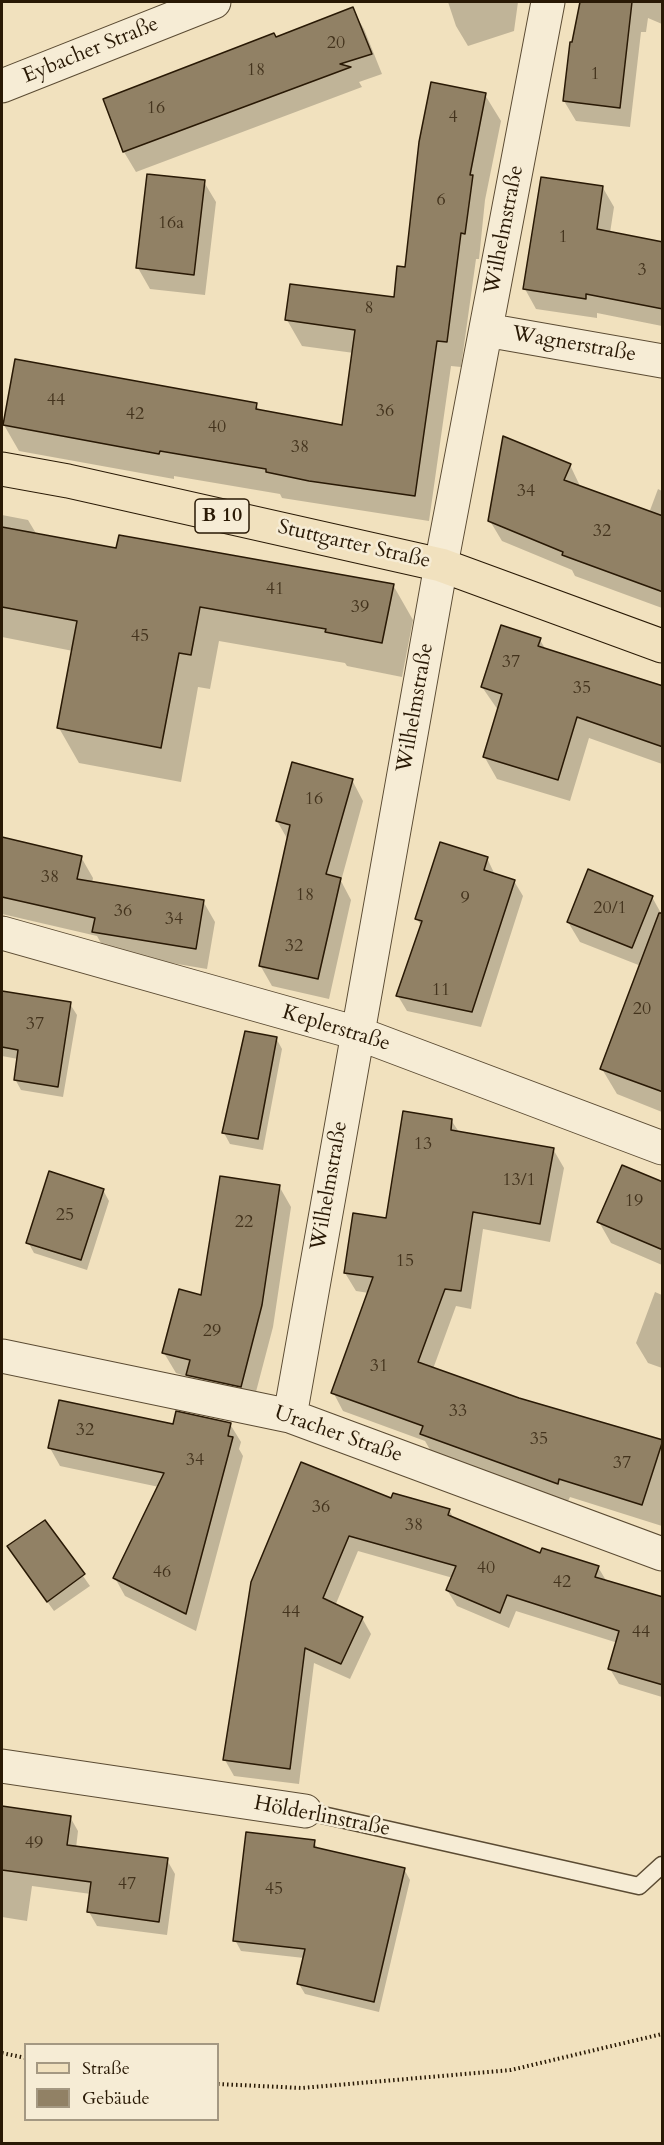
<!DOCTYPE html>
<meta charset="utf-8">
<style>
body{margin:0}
#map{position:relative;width:664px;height:2145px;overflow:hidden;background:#f1e1be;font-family:Cardo,serif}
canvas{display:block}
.frame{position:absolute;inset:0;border:3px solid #291905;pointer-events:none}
.legend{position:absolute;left:24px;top:2043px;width:195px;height:78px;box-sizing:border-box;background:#f6ecd5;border:2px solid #a49882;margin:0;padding:8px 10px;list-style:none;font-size:18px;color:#291905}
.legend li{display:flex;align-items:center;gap:12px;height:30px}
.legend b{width:30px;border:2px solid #a49882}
</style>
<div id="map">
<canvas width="664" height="2145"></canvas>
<div class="frame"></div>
<ul class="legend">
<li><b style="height:8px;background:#f1e1be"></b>Straße</li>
<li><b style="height:16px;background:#918165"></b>Gebäude</li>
</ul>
</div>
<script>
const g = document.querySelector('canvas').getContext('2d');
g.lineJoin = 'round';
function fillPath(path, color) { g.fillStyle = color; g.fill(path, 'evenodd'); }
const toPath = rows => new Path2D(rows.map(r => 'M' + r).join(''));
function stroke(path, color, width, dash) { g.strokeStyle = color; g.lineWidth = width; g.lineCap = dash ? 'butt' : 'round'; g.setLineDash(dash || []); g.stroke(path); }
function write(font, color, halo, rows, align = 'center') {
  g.font = font + ' Cardo,serif'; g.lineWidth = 5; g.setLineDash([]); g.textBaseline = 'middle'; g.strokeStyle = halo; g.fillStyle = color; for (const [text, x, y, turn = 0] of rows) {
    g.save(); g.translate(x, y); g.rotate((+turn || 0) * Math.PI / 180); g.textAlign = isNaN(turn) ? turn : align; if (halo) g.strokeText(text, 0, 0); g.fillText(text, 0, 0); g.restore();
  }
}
fillPath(toPath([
 [448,2,518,2,514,31,468,46,456,26],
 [582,2,662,2,662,24,648,18,646,32,641,32,630,127,576,121,564,101],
 [352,9,364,29,382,74,359,82,362,87,136,172,124,152,104,100],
 [485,95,501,121,485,200,479,259,476,259,461,367,451,366,429,521,282,498,280,494,174,476,174,479,19,451,4,425,256,405,260,411,343,427,354,353,302,346,287,320,395,299],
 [204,182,216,202,205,295,150,289,138,268],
 [603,188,614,207,610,233,662,243,662,326,597,313,597,318,536,309,525,289],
 [570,465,581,488,649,513,658,489,662,491,662,608,575,576,572,570,502,541,490,521],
 [2,515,28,520,37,535,118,550,393,585,413,620,402,677,347,666,345,663,219,641,210,689,198,687,181,782,79,763,59,728,73,651,2,637],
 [540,640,546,650,662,685,662,764,589,738,570,801,497,779,484,756,498,710,482,687],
 [352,780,363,801,341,881,351,900,329,999,272,986,260,965,288,840,277,821],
 [2,839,81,857,93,878,92,883,203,901,215,922,207,969,106,952,97,936,2,914],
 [487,858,495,875,514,881,523,896,481,1027,407,1011,398,996,422,927,417,919],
 [652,897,662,915,662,1112,617,1094,602,1069,641,966,580,942,568,922],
 [2,993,70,1004,77,1015,63,1097,21,1090,15,1079,18,1059,2,1056],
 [276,1038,282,1049,263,1150,230,1144,224,1133],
 [451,1120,459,1132,553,1149,564,1168,550,1242,483,1229,471,1309,456,1306,433,1369,519,1400,662,1441,662,1526,570,1497,568,1501,432,1453,425,1441,343,1411,333,1392,369,1293,356,1291,345,1273,387,1220],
 [662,1184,662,1265,611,1243,599,1222],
 [279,1186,291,1207,273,1327,252,1407,199,1395,188,1377,176,1373,164,1353],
 [103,1190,109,1201,87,1270,34,1253,28,1242],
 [655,1292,662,1295,662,1368,648,1363,636,1343],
 [230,1424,241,1442,239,1449,243,1456,196,1631,125,1596,115,1578,159,1487,60,1466,50,1448],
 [392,1500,449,1510,454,1519,541,1555,598,1567,607,1582,662,1599,662,1697,619,1684,610,1669,618,1643,516,1611,509,1628,457,1606,447,1590,453,1578,358,1551,335,1606,362,1618,371,1634,350,1679,314,1663,299,1784,234,1776,225,1760,252,1582],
 [45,1522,90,1586,54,1611,15,1557],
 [2,1807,70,1817,78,1831,76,1848,167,1860,175,1874,167,1935,97,1926,89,1912,91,1894,32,1886,27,1921,2,1917],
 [314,1842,318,1849,404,1869,410,1880,379,2012,305,1994,299,1984,304,1958,241,1951,235,1940]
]), '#0003');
const building = toPath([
 [580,2,632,2,620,108,563,101,570,42,572,42,580,2],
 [353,7,372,54,340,64,351,67,123,152,103,99,274,33,276,37,353,7],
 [431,82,486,93,470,175,473,175,465,234,461,233,447,342,437,341,415,496,309,481,266,472,266,469,160,451,159,454,3,425,15,359,257,403,256,409,342,425,355,330,285,320,290,284,394,297,397,266,405,267,419,142,431,82],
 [147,174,205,180,194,275,136,268,147,174],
 [541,177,603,186,597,229,663,242,663,309,586,294,586,299,523,289,541,177],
 [503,436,571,464,564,480,663,516,663,592,562,555,563,552,488,521,503,436],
 [2,527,116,548,119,535,394,584,382,643,325,632,326,629,200,607,191,655,179,653,161,748,57,728,77,621,2,607,2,527],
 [501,625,541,638,538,646,663,686,663,747,577,717,558,780,483,757,502,694,481,687,501,625],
 [292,762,353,779,326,874,341,878,318,979,259,966,290,825,276,821,292,762],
 [2,837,82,856,77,879,204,900,196,949,92,932,95,918,2,897,2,837],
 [440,842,488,857,484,870,515,880,472,1012,396,996,422,921,415,919,440,842],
 [588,869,653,896,632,948,567,922,588,869],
 [659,913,663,913,663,1092,600,1069,659,913],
 [2,991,71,1002,58,1087,14,1080,18,1050,2,1047,2,991],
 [245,1031,277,1037,258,1139,222,1133,245,1031],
 [403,1111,452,1119,451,1130,554,1148,540,1224,473,1212,461,1291,445,1289,418,1362,519,1398,663,1440,642,1505,559,1479,558,1484,420,1434,423,1426,331,1393,373,1277,344,1273,353,1213,386,1218,403,1111],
 [622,1165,663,1182,663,1250,597,1222,622,1165],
 [49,1171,104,1189,81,1260,26,1243,49,1171],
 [220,1176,280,1185,262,1305,241,1387,186,1375,190,1360,162,1353,179,1289,201,1295,220,1176],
 [59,1400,173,1424,176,1411,231,1423,228,1436,233,1437,186,1614,113,1578,164,1473,48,1448,59,1400],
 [301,1462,391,1498,393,1493,450,1509,448,1515,540,1553,542,1548,599,1566,595,1577,663,1597,663,1685,608,1669,619,1631,507,1595,500,1613,446,1590,456,1566,349,1536,323,1598,363,1617,341,1664,305,1648,290,1769,223,1760,251,1582,301,1462],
 [45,1520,85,1574,47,1602,7,1546,45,1520],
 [2,1806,71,1816,67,1845,168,1858,159,1922,87,1912,91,1882,2,1870,2,1806],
 [246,1832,315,1840,314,1847,405,1868,374,2002,297,1984,305,1949,233,1941,246,1832]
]);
fillPath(building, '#918165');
stroke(building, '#291905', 1.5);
const service = toPath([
 [305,1811,639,1886,662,1865]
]);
const minor = toPath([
 [2,86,214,2],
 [486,330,662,361],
 [2,933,357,1033,662,1148],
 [2,1356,290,1416,662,1554],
 [290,1416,441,565,548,2],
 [2,1766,305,1811]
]);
const primary = toPath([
 [2,469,68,481,441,565,662,646]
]);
stroke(service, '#5b4b33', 19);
stroke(minor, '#5b4b33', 35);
stroke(primary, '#291905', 35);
stroke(toPath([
 [2,2053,26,2058],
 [218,2084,302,2088,511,2070,662,2034]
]), '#291905', 4, [1.5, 3]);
stroke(service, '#f6ecd5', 16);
stroke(minor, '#f6ecd5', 33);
stroke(primary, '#f1e1be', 33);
write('18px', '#43331d', null, [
 ["20",336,44],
 ["18",256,71],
 ["1",595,75],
 ["16",156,109],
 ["4",453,118],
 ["6",441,201],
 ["16a",171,224],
 ["1",563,238],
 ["3",642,271],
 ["8",369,309],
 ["44",56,401],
 ["36",385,412],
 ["42",135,415],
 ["40",217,428],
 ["38",300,448],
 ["34",526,492],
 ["32",602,532],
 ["41",275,590],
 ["39",360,608],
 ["45",140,637],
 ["37",511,663],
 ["35",582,689],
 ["16",314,800],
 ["38",50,878],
 ["18",305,896],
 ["9",465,899],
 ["20/1",610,909],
 ["36",123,912],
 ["34",174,920],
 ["32",294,947],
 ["11",441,991],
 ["20",642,1010],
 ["37",35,1025],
 ["13",423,1145],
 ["13/1",519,1181],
 ["19",634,1202],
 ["25",65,1216],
 ["22",244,1223],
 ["15",405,1262],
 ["29",212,1332],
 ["31",379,1367],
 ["33",458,1412],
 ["32",85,1431],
 ["35",539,1440],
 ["34",195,1461],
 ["37",622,1464],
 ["36",321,1508],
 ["38",414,1526],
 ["40",486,1569],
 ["46",162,1573],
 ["42",562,1583],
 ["44",291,1613],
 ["44",641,1633],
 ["49",34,1844],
 ["47",127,1885],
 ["45",274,1890]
]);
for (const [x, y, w] of [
 [222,516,54]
]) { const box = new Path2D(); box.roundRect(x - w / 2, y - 17, w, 34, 4.5); g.fillStyle = '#f6ecd5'; g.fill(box); stroke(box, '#291905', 1.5); }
write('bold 20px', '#291905', null, [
 ["B 10",222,516]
]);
write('21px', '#291905', '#f6ecd5', [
 ["Eybacher Straße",91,51,-22],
 ["Wilhelmstraße",505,230,-79],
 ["Wagnerstraße",574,345,10],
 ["Stuttgarter Straße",354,545,13],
 ["Wilhelmstraße",416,708,-80],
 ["Keplerstraße",336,1029,17],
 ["Wilhelmstraße",330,1186,-80],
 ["Uracher Straße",338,1435,19],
 ["Hölderlinstraße",322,1817,11]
]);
</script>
